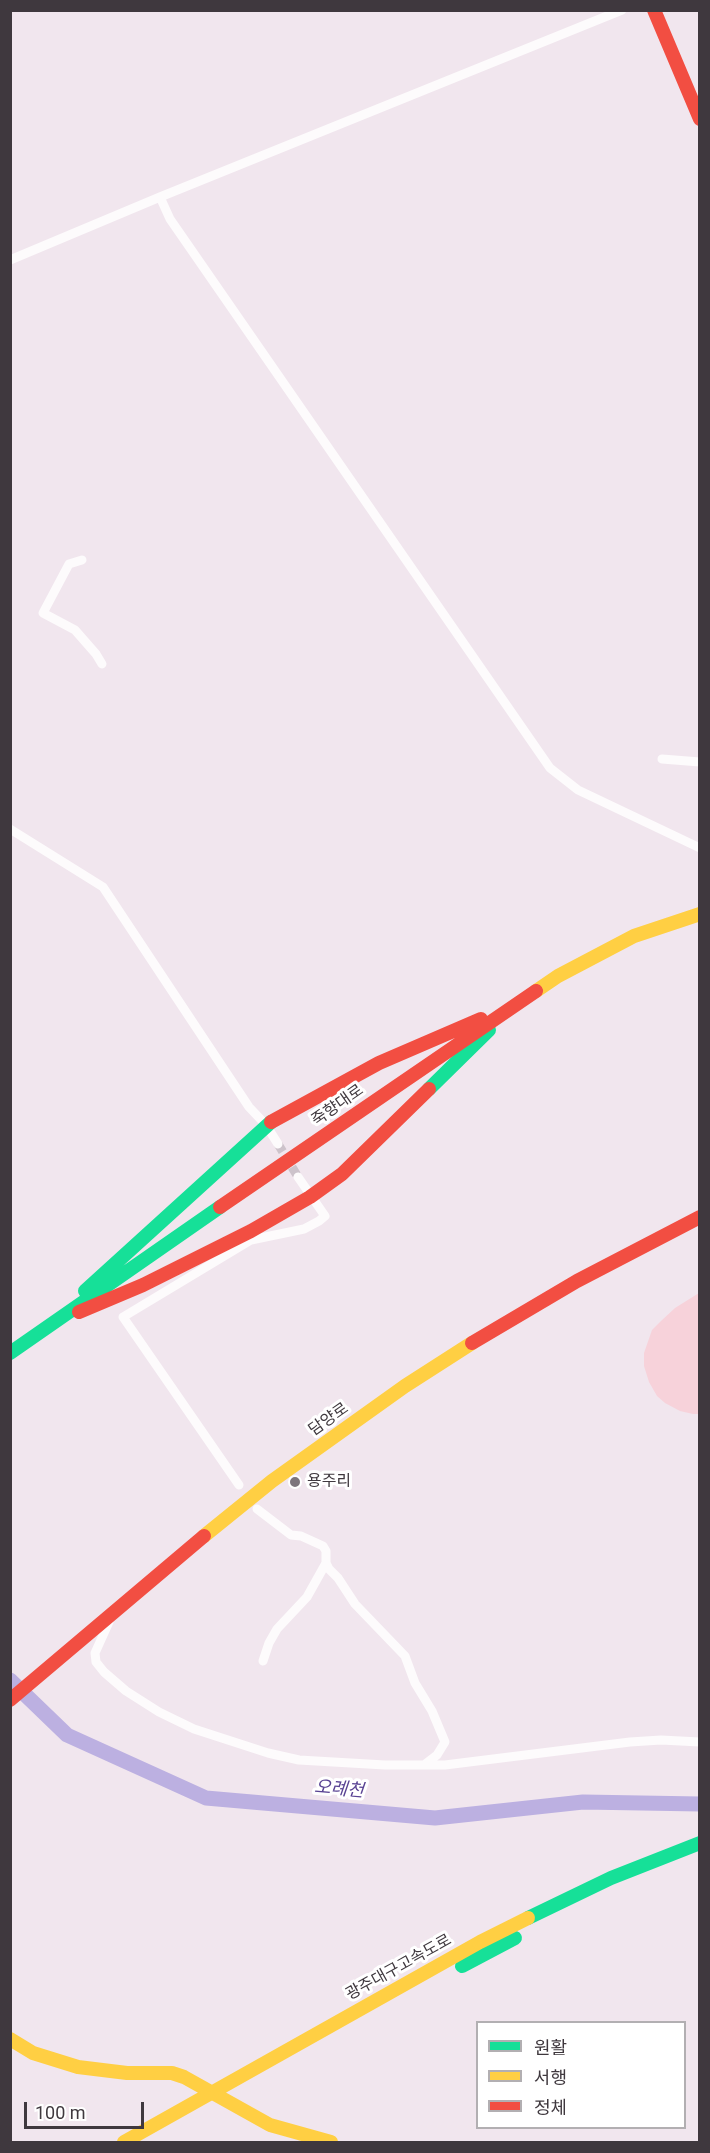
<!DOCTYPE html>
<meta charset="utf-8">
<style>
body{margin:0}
#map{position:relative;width:710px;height:2153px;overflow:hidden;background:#f1e6ee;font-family:Roboto,"Noto Sans KR",sans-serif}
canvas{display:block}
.frame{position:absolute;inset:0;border:12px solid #3f383e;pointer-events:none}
.legend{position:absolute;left:476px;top:2021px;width:210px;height:108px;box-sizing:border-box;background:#fff;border:2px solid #b2afb2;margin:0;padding:8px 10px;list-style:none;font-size:18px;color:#3f383e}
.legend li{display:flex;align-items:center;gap:12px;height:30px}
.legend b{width:30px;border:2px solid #b2afb2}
.scale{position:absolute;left:24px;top:2102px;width:120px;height:27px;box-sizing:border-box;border:3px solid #3f383e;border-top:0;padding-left:8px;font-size:18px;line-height:21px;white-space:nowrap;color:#3f383e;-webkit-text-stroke:4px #fff;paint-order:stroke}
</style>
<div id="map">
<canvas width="710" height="2153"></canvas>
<div class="frame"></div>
<ul class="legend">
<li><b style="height:8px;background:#16e098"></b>원활</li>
<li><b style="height:8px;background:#ffcf43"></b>서행</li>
<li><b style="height:8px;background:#f24e42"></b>정체</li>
</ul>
<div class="scale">100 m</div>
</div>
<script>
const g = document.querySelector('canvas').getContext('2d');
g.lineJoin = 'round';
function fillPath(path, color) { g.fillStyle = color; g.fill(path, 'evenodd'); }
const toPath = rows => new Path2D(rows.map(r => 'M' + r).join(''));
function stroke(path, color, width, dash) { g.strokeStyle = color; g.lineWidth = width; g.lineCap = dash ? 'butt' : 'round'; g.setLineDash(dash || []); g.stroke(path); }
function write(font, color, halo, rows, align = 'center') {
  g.font = font + ' Roboto,"Noto Sans KR",sans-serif'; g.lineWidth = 6; g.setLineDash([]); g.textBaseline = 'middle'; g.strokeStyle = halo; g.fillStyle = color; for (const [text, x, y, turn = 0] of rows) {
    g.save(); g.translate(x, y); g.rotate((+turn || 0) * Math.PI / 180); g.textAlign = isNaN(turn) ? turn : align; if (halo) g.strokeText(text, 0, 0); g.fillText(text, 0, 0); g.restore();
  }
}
fillPath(toPath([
 [699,1293,699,1414,693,1414,680,1411,665,1403,657,1396,649,1382,644,1366,644,1353,652,1330,661,1321,675,1308]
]), '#f7d2da');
stroke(toPath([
 [10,1680,67,1735,206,1798,435,1818,583,1802,700,1804]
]), '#bcb0e1', 15);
stroke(toPath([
 [278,1144,298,1177]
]), '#cdc3cb', 9, [9, 4.5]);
stroke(toPath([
 [160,197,170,219,550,768,578,790,700,848],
 [10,260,160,197,622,10],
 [82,560,69,564,43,613,75,630,96,654,102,664],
 [662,759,700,762],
 [10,829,103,887,249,1107,266,1125,278,1144],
 [239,1485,123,1317,251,1240,304,1229,319,1221,325,1216,298,1177],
 [257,1509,291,1535,301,1536,323,1546,326,1551,326,1563,329,1569,338,1578,355,1604,405,1656,415,1683,432,1711,445,1742,437,1755,424,1765],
 [109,1622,95,1653,96,1662,104,1672,126,1691,159,1712,194,1729,268,1753,299,1760,385,1765,445,1765,630,1742,661,1740,700,1742],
 [263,1661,269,1643,277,1629,307,1597,326,1563]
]), '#fdfbfc', 9);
stroke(toPath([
 [429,1089,489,1030],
 [85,1291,271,1122],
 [10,1353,220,1207],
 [528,1918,611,1878,700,1843],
 [462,1966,515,1938]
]), '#16e098', 14);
stroke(toPath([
 [536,991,558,976,634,936,700,914],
 [204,1536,272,1481,405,1386,472,1343],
 [10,2039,33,2053,78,2067,127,2073,172,2073,184,2077,270,2125,331,2142],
 [124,2142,480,1942,528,1918]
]), '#ffcf43', 14);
stroke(toPath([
 [654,10,700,119],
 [271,1122,379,1063,481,1019],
 [220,1207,536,991],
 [79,1312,143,1285,251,1231,310,1197,342,1174,429,1089],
 [472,1343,577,1281,700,1217],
 [10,1700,204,1536]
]), '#f24e42', 14);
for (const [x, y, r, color] of [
 [295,1482,6,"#7d757c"]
]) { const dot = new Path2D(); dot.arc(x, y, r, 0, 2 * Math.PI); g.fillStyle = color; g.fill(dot); stroke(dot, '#fff', 2); }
write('16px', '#3f383e', '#fff', [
 ["죽향대로",338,1106,-35],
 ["담양로",329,1420,-35],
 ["광주대구고속도로",399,1968,-29]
]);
write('16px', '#3f383e', '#fff', [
 ["용주리",307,1482]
], 'left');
write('italic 18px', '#594393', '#fff', [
 ["오례천",339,1790,5]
]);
</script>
